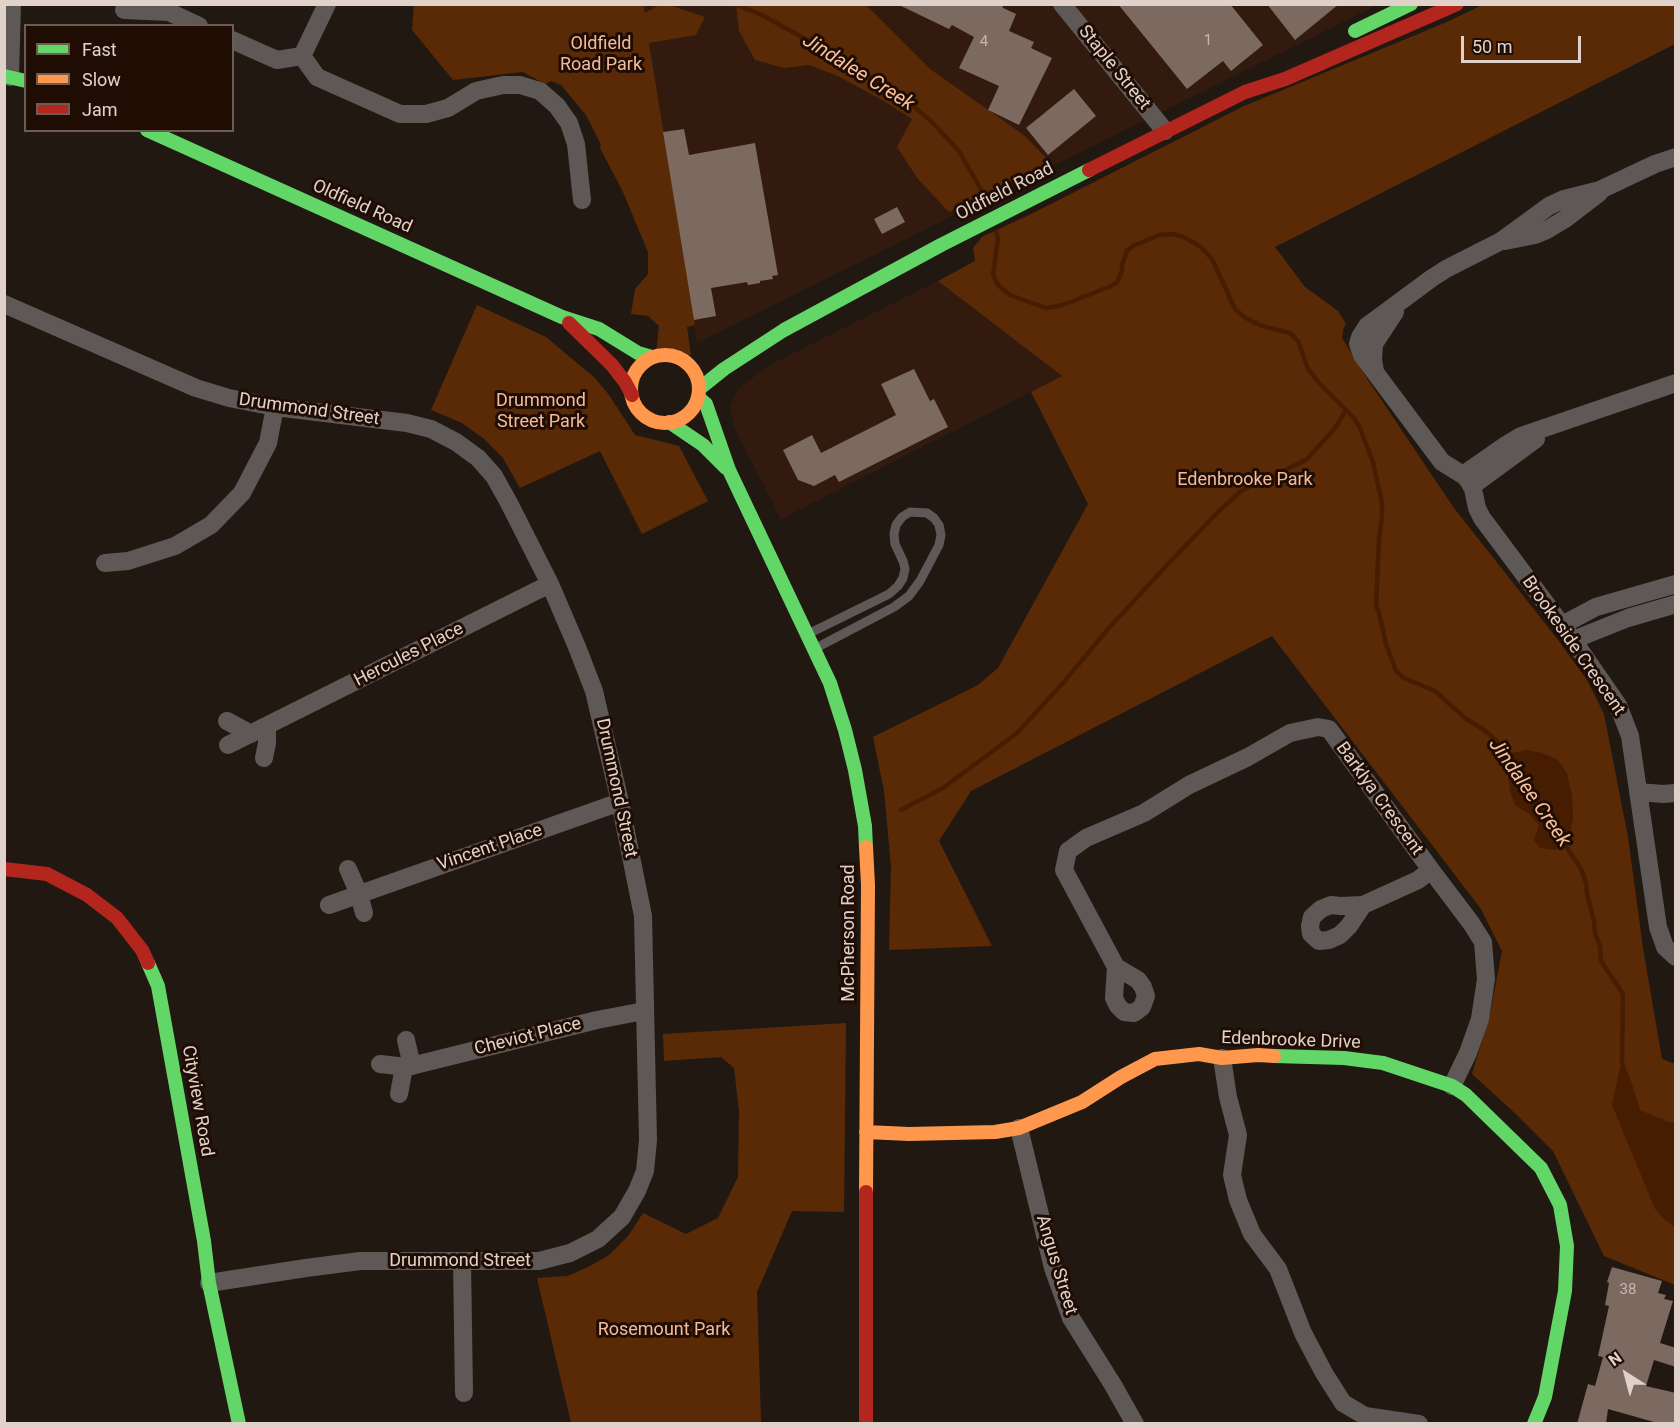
<!DOCTYPE html>
<style>
body{margin:0}
#map{position:relative;width:1680px;height:1428px;overflow:hidden;background:#221812;font-family:Roboto,sans-serif}
canvas{display:block}
.frame{position:absolute;inset:0;border:6px solid #e0d2cb;pointer-events:none}
.legend{position:absolute;left:24px;top:24px;width:210px;height:108px;box-sizing:border-box;background:#1f0d04;border:2px solid #6c5c54;margin:0;padding:8px 10px;list-style:none;font-size:18px;color:#e0d2cb}
.legend li{display:flex;align-items:center;gap:12px;height:30px}
.legend b{width:30px;border:2px solid #6c5c54}
.north{position:absolute;left:1596px;top:1344px;width:60px;height:60px;-webkit-text-stroke:4px #1f0d04;paint-order:stroke;rotate:324deg;font-size:16px;font-weight:700;line-height:24px;text-align:center;color:#e0d2cb}
.north::after{content:'';display:block;margin:auto;width:21px;height:27px;background:#e0d2cb;clip-path:polygon(50% 0,100% 100%,50% 72%,0 100%)}
.scale{position:absolute;left:1461px;top:36px;width:120px;height:27px;box-sizing:border-box;border:3px solid #e0d2cb;border-top:0;padding-left:8px;font-size:18px;line-height:21px;white-space:nowrap;color:#e0d2cb;-webkit-text-stroke:4px #1f0d04;paint-order:stroke}
</style>
<div id="map">
<canvas width="1680" height="1428"></canvas>
<div class="frame"></div>
<ul class="legend">
<li><b style="height:8px;background:#63d668"></b>Fast</li>
<li><b style="height:8px;background:#ff974d"></b>Slow</li>
<li><b style="height:8px;background:#b3261e"></b>Jam</li>
</ul>
<div class="north">N</div>
<div class="scale">50 m</div>
</div>
<script>
const g = document.querySelector('canvas').getContext('2d');
g.lineJoin = 'round';
function fillPath(path, color) { g.fillStyle = color; g.fill(path, 'evenodd'); }
const toPath = rows => new Path2D(rows.map(r => 'M' + r).join(''));
function stroke(path, color, width, dash) { g.strokeStyle = color; g.lineWidth = width; g.lineCap = dash ? 'butt' : 'round'; g.setLineDash(dash || []); g.stroke(path); }
function write(font, color, halo, rows, align = 'center') {
  g.font = font + ' Roboto,sans-serif'; g.lineWidth = 6; g.setLineDash([]); g.textBaseline = 'middle'; g.strokeStyle = halo; g.fillStyle = color; for (const [text, x, y, turn = 0] of rows) {
    g.save(); g.translate(x, y); g.rotate((+turn || 0) * Math.PI / 180); g.textAlign = isNaN(turn) ? turn : align; if (halo) g.strokeText(text, 0, 0); g.fillText(text, 0, 0); g.restore();
  }
}
fillPath(toPath([
 [643,5,1377,5,697,343],
 [938,281,1062,376,781,519,734,427,730,406,738,388,776,362]
]), '#321b0e');
fillPath(toPath([
 [414,4,643,4,645,13,659,5,666,4,705,17,696,35,649,43,695,325,687,327,691,355,656,353,659,326,648,316,631,314,635,289,648,274,648,252,623,192,600,148,601,145,586,115,561,85,551,81,545,84,523,72,453,80,412,30],
 [736,5,866,5,930,69,1025,136,1050,162,949,212,918,179,897,147,912,119,884,101,838,76,809,65,784,68,755,60,739,31],
 [1482,5,1675,5,1675,44,1275,247,1305,287,1338,311,1346,324,1343,330,1342,338,1368,380,1454,508,1558,640,1587,680,1604,714,1628,837,1643,948,1662,1059,1675,1064,1675,1285,1604,1256,1553,1151,1517,1115,1472,1074,1490,1014,1502,951,1481,909,1272,636,971,791,939,841,992,946,889,950,891,867,884,791,873,737,978,685,998,668,1088,504,1031,392,1062,376,938,281,975,261,973,248,982,237,1031,214,1244,106,1447,22],
 [477,305,546,337,595,378,609,395,635,435,679,446,708,501,642,534,600,451,520,488,503,458,483,438,462,423,431,410],
 [846,1023,844,1212,792,1211,757,1292,761,1423,571,1423,537,1278,568,1276,590,1266,609,1255,628,1236,643,1213,686,1234,718,1218,738,1177,739,1111,734,1068,721,1057,664,1061,663,1034]
]), '#5a2a07');
fillPath(toPath([
 [1527,750,1542,753,1558,760,1567,773,1572,795,1573,819,1571,828,1556,850,1540,848,1534,840,1539,825,1529,814,1515,805,1510,791,1506,763,1510,753],
 [1622,1058,1632,1084,1640,1110,1671,1123,1675,1122,1675,1227,1665,1220,1655,1209,1612,1105]
]), '#471d02');
stroke(toPath([
 [735,4,762,15,829,52,901,96,931,121,959,151,983,193],
 [996,232,998,238,993,275,998,285,1010,295,1046,308,1063,305,1111,286,1117,282,1122,271,1122,265,1127,251,1133,246,1159,235,1173,234,1186,238,1201,247,1212,259,1235,309,1244,317,1262,326,1290,333,1298,341,1308,369,1319,383,1353,417,1359,426,1373,462,1382,503,1382,517,1379,539,1376,606,1379,613,1386,644,1396,671,1404,678,1435,691,1465,718,1484,730,1496,740,1510,761],
 [901,810,943,788,1017,733,1063,683,1108,629,1167,565,1218,512,1241,491,1306,460,1336,427,1346,410],
 [1559,836,1578,864,1582,871,1586,883,1587,894,1594,921,1595,933,1600,947,1601,961,1623,994,1622,1063]
]), '#471d02', 4.5);
fillPath(toPath([
 [897,4,1002,4,1003,8,1016,14,1009,31,1034,42,1031,48,1052,58,1019,125,988,110,999,86,959,68,974,37,952,25,949,29],
 [1118,4,1230,4,1263,45,1231,71,1223,61,1187,89],
 [1267,4,1339,4,1295,40],
 [1074,89,1096,116,1048,155,1026,128],
 [684,129,689,155,755,143,778,275,772,276,773,279,760,281,760,283,748,285,747,282,711,288,716,316,694,320,663,132],
 [897,207,905,222,882,234,874,219],
 [914,369,930,401,934,399,948,427,839,482,835,475,814,486,798,480,783,450,812,435,821,453,896,415,881,384],
 [1612,1267,1662,1281,1658,1293,1666,1295,1664,1299,1673,1301,1660,1343,1676,1348,1676,1367,1654,1360,1646,1386,1676,1393,1676,1424,1661,1424,1608,1409,1606,1424,1577,1424,1588,1384,1595,1386,1603,1357,1598,1356,1609,1306,1605,1305,1609,1283,1607,1282]
]), '#7c695f');
stroke(toPath([
 [810,633,877,600,889,594,898,586,903,578,905,569,903,561,895,544,894,534,896,525,902,517,910,512,927,513,934,518,939,525,941,535,939,545,920,581,909,596,894,607,818,647]
]), '#5e5957', 9);
stroke(toPath([
 [1062,4,1165,131],
 [124,10,169,12,199,26],
 [232,40,277,60,302,56,317,77,400,114,426,114,448,108,476,91,503,85,520,85,540,91,557,106,569,123,576,144,582,200],
 [302,56,327,4],
 [10,77,12,4],
 [1676,157,1655,164,1600,190,1564,199,1549,206,1501,241,1446,269,1432,278,1367,326,1360,337,1358,344,1362,355,1436,454,1442,462,1463,475,1468,480,1473,489,1477,508,1482,518,1573,640,1618,705,1630,736,1658,927,1665,947,1676,957],
 [1505,241,1535,235,1545,231,1565,219,1599,193],
 [4,304,196,388,229,398,275,407,407,423,431,429,456,442,478,458,494,476,509,503,550,584,577,647,594,691,620,802,643,916,648,1140,645,1171,637,1191,622,1217,598,1239,570,1253,539,1261,360,1261,306,1268,209,1283],
 [1375,371,1373,360,1374,344,1395,312],
 [1463,475,1506,445,1521,436,1676,383],
 [1472,486,1536,439],
 [105,563,128,561,175,546,211,525,242,493,268,443,275,407],
 [1562,625,1596,607,1676,584],
 [1573,640,1628,618,1676,604],
 [227,721,251,734],
 [228,745,550,584],
 [264,758,267,743,267,726],
 [1638,792,1663,794,1676,793],
 [348,869,359,894,364,913],
 [329,905,620,802],
 [1331,905,1340,906,1363,905,1349,926,1340,935,1329,940,1319,941,1311,934,1310,926,1312,917,1321,909,1331,905],
 [1363,905,1418,880,1431,870],
 [1116,967,1138,980,1143,987,1146,996,1142,1007,1134,1013,1124,1012,1118,1006,1114,998,1116,967,1064,870,1068,851,1086,838,1144,813,1189,785,1248,757,1290,733,1318,727,1329,729,1431,870,1471,923,1483,942,1486,979,1480,1019,1468,1053,1452,1086],
 [406,1040,412,1066],
 [1222,1058,1228,1097,1238,1135,1232,1175,1238,1200,1252,1234,1278,1269,1303,1333,1324,1373,1343,1403,1365,1416,1419,1424],
 [380,1064,407,1067,597,1020,644,1011],
 [399,1094,404,1067],
 [1019,1128,1053,1268,1071,1318,1113,1385,1135,1424],
 [462,1261,464,1393]
]), '#5e5957', 18);
stroke(toPath([
 [1355,31,1411,4],
 [4,76,26,81],
 [147,130,562,317,599,329,638,353,652,357],
 [699,389,724,369,784,330,941,245,1089,170],
 [698,397,706,404,729,470,830,683,845,730,855,770,865,826,866,847],
 [669,422,703,445,726,468],
 [148,963,158,986,204,1241,209,1283,239,1424],
 [1274,1056,1344,1058,1383,1063,1452,1086,1466,1095,1541,1168,1560,1205,1567,1246,1565,1291,1545,1397,1534,1424]
]), '#63d668', 14);
stroke(toPath([
 '631 389a34 34 0 1 1 68 0a34 34 0 1 1-68 0Z',
 [866,1132,909,1134,995,1132,1019,1128,1082,1102,1121,1077,1155,1059,1199,1054,1222,1058,1258,1055,1274,1056],
 [866,1192,868,885,866,847]
]), '#ff974d', 14);
stroke(toPath([
 [1089,170,1245,92,1285,79,1457,4],
 [569,323,612,365,625,382,632,395],
 [4,869,47,874,87,895,117,918,142,950,148,963],
 [866,1192,866,1424]
]), '#b3261e', 14);
write('15px', '#c7b8b0', null, [
 ["1",1208,41],
 ["4",984,42],
 ["38",1628,1290]
]);
write('18px', '#f4bb9b', '#1f0d04', [
 ["Oldfield",601,44],
 ["Road Park",601,65],
 ["Drummond",541,401],
 ["Street Park",541,422],
 ["Edenbrooke Park",1245,480],
 ["Rosemount Park",664,1330]
]);
write('18px', '#e0d2cb', '#1f0d04', [
 ["Staple Street",1114,68,51],
 ["Oldfield Road",1005,192,-27],
 ["Oldfield Road",362,207,24],
 ["Drummond Street",309,410,8],
 ["Brookeside Crescent",1573,646,55],
 ["Hercules Place",409,655,-27],
 ["Drummond Street",616,788,78],
 ["Barklya Crescent",1379,799,54],
 ["Vincent Place",490,848,-19],
 ["McPherson Road",849,933,-90],
 ["Cheviot Place",528,1037,-14],
 ["Edenbrooke Drive",1291,1041,2],
 ["Cityview Road",197,1101,80],
 ["Drummond Street",460,1261],
 ["Angus Street",1056,1265,73]
]);
write('italic 20px', '#f9bf9f', '#1f0d04', [
 ["Jindalee Creek",858,73,32],
 ["Jindalee Creek",1529,793,55]
]);
</script>
